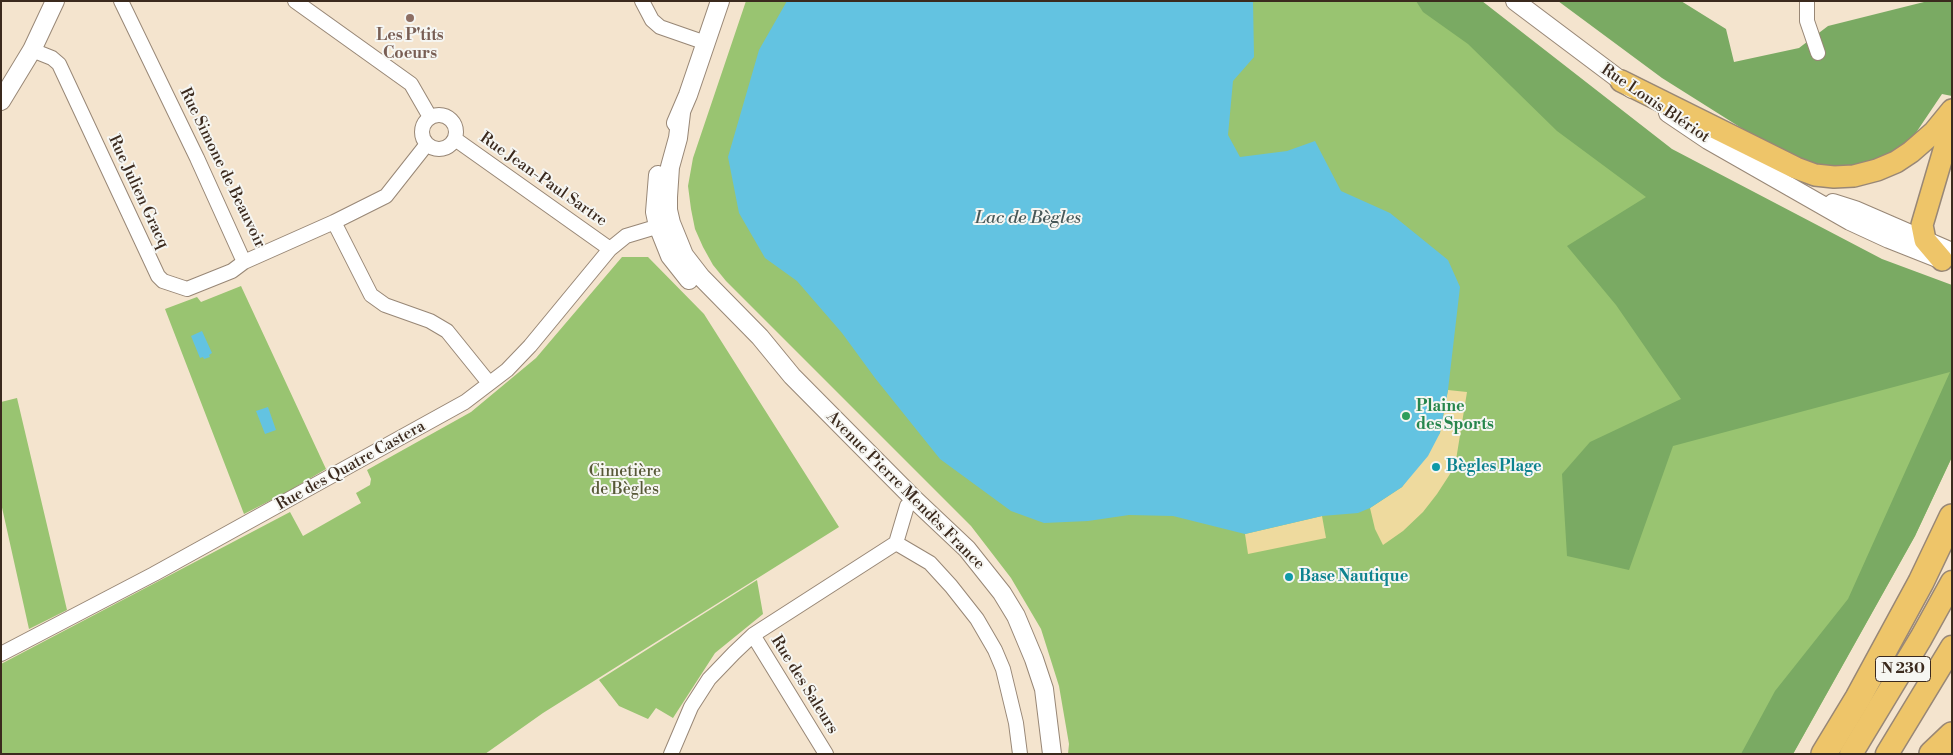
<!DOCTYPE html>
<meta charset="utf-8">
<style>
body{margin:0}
#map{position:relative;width:1953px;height:755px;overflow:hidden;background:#f4e4ce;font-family:"Libre Bodoni",serif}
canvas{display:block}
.frame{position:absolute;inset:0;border:2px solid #3b2a1e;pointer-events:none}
</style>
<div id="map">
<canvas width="1953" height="755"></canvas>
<div class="frame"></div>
</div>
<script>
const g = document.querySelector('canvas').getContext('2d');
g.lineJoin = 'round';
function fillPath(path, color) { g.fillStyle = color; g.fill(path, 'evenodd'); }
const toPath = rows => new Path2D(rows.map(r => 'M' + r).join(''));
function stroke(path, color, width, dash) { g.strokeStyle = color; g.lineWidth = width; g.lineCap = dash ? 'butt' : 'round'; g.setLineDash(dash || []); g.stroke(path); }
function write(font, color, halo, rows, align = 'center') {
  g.font = font + ' "Libre Bodoni",serif'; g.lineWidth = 4; g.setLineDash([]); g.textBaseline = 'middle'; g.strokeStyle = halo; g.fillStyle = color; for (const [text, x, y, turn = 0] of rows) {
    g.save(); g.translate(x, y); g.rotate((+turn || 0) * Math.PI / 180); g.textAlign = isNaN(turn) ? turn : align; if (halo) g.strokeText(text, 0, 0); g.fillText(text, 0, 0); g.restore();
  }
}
fillPath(toPath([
 [746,1,1454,1,1577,110,1952,308,1952,457,1915,536,1793,754,1068,754,1069,744,1059,686,1041,629,1011,578,971,526,726,281,713,265,703,247,695,229,691,209,688,186,693,158],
 [622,257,648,257,704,314,839,527,543,713,485,754,1,754,1,664,290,512,303,536,361,503,356,493,370,485,371,479,367,470,471,412,536,358],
 [241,286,326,469,287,492,244,514,165,309,197,297,201,302],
 [17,398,67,610,29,629,1,503,1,402],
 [757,580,763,614,715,653,673,718,656,708,648,719,619,706,599,680]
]), '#99c471');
fillPath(toPath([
 [1416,1,1482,1,1672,149,1882,259,1952,285,1952,457,1915,536,1793,754,1741,754,1775,691,1848,599,1950,372,1673,446,1629,570,1567,556,1562,474,1590,442,1681,399,1616,305,1567,246,1646,197,1557,131,1468,44,1423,12],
 [1558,1,1681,1,1726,29,1734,62,1799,48,1828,26,1928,1,1952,1,1952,96,1942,94,1903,152,1865,165,1823,166,1802,161,1781,153,1662,78]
]), '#7aaa63');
fillPath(toPath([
 [1448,390,1467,392,1456,460,1450,474,1437,494,1423,512,1403,531,1383,545,1375,529,1370,508,1402,487,1440,433],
 [1322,516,1326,538,1248,554,1245,534]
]), '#eeda9e');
fillPath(toPath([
 [787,1,1253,1,1254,57,1233,81,1228,135,1240,157,1287,151,1315,141,1341,191,1390,213,1448,260,1460,287,1448,390,1440,433,1428,456,1402,487,1370,508,1358,513,1322,516,1245,534,1173,516,1129,515,1088,521,1044,523,1011,511,940,459,875,378,842,333,797,281,765,258,739,213,728,157,759,50],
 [202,331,212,353,209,355,210,357,204,359,203,357,200,358,191,336],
 [268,407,276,430,265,434,256,411]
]), '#63c3e1');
const minor = toPath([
 [121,1,197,158,244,262,334,222,386,196,427,144],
 [295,1,411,84,430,117],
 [642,1,652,20,660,27,706,43],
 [1807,1,1807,21,1818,53],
 [32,50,52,58,59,64,158,276,163,281,187,289,232,271,244,262],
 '422 132a17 17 0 1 1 34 0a17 17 0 1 1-34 0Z',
 [455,139,610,249],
 [334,222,371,295,385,305,430,321,447,331,489,383],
 [896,543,930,563,951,586,977,619,995,650,1003,669,1016,723,1020,754],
 [753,635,826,754],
 [1,654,154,574,465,402,507,370,530,346,610,249,626,236,666,224],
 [671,754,691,707,709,679,734,653,753,635,896,543,907,506,914,499]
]);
const tertiary = toPath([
 [1515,1,1632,89],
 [1,101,32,50,55,1],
 [681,113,678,138,670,167,668,197,668,210,671,223,684,255,701,277,760,337,792,376,914,499,967,549,1002,593,1016,616,1034,659,1044,689,1052,754],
 [1668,113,1708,140,1850,221,1889,239,1942,260],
 [676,123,688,95,720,1],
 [658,175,655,212,658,226,670,256,689,280],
 [1833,203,1855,210,1952,252]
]);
const primary = toPath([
 [1621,81,1796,168,1815,175,1834,177,1854,176,1877,170,1896,162,1911,152,1934,132,1952,110],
 [1942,260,1925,240,1922,225,1952,123]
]);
const trunk = toPath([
 [1851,754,1921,638,1952,582],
 [1887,754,1952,647]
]);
const motorway = toPath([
 [1824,754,1858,698,1921,582,1952,517],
 [1932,754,1952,735]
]);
stroke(minor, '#988776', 16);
stroke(tertiary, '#988776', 20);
stroke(primary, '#988776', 24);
stroke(trunk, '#988776', 25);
stroke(motorway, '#988776', 28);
stroke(minor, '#fff', 14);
stroke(tertiary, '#fff', 18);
stroke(primary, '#eec569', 21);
stroke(trunk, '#eec569', 22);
stroke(motorway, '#eec569', 25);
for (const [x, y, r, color] of [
 [410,18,5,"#8d6e63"],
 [1406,416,5,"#2e9e5b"],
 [1436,467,5,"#0f9aa8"],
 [1289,577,5,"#0f9aa8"]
]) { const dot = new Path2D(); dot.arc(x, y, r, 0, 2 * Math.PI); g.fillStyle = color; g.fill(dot); stroke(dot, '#f6f6f2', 2); }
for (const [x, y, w] of [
 [1903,669,55]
]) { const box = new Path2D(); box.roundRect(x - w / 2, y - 12.5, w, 25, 4); g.fillStyle = '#f6f6f2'; g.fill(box); stroke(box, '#3b2a1e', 1); }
write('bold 15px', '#3b2a1e', null, [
 ["N 230",1903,669]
]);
write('bold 16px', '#785e54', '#f6f6f2', [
 ["Les P'tits",410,36],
 ["Coeurs",410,54]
]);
write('16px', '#3b2a1e', '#f6f6f2', [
 ["Rue Louis Blériot",1655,104,34],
 ["Rue Simone de Beauvoir",222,168,64],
 ["Rue Jean-Paul Sartre",543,180,35],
 ["Rue Julien Gracq",138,192,65],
 ["Rue des Quatre Castera",351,466,-29],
 ["Avenue Pierre Mendès France",905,491,45],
 ["Rue des Saleurs",804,685,58]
]);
write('bold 16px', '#27864d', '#f6f6f2', [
 ["Plaine",1416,407],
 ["des Sports",1416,425]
], 'left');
write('bold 16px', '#0d838f', '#f6f6f2', [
 ["Bègles Plage",1446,467],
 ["Base Nautique",1299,577]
], 'left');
write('16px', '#575837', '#f6f6f2', [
 ["Cimetière",625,472],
 ["de Bègles",625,490]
]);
write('italic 18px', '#475858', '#f6f6f2', [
 ["Lac de Bègles",1028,219]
]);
</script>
